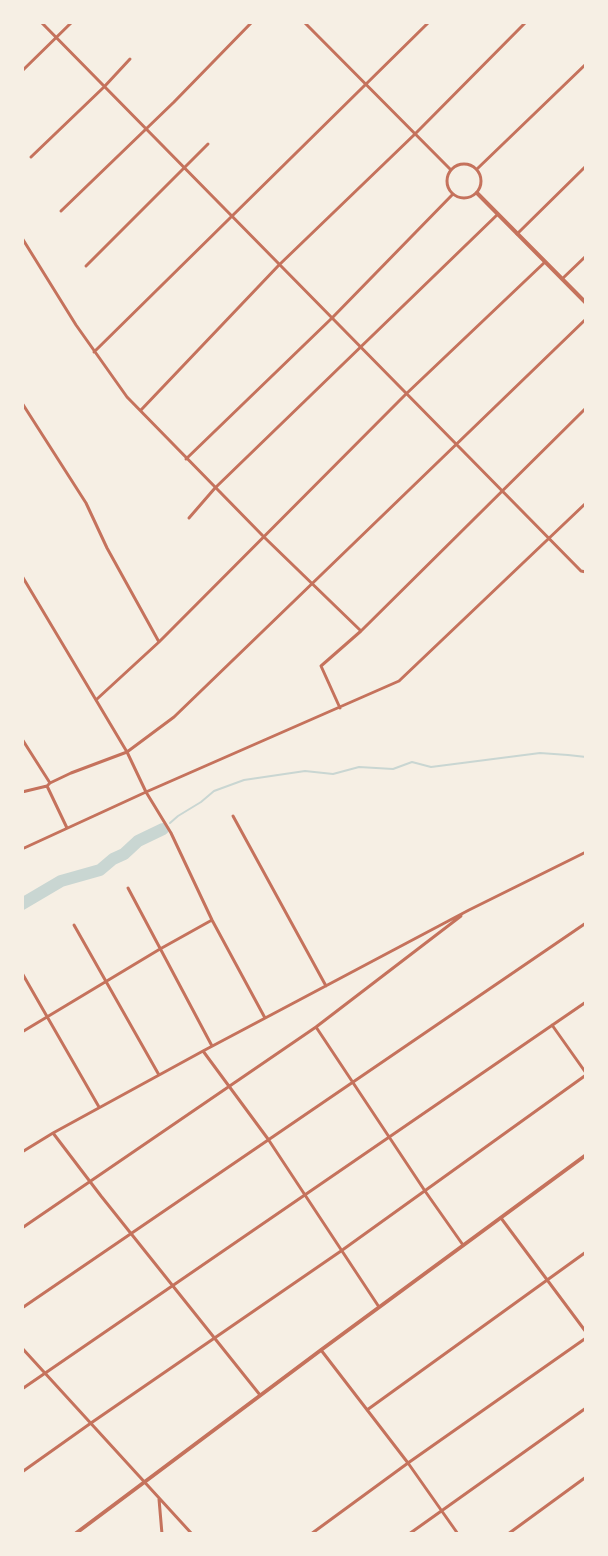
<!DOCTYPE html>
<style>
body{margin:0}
#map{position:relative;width:608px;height:1556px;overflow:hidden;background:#f6efe4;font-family:Cabin,sans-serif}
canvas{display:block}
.frame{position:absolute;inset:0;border:24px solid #f6efe4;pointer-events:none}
</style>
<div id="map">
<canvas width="608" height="1556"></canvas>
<div class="frame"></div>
</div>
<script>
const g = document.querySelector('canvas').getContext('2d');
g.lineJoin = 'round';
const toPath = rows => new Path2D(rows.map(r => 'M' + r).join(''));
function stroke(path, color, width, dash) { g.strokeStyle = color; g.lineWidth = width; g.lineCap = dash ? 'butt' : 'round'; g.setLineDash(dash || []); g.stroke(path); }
stroke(toPath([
 [170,823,178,816,201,802,214,791,244,780,305,771,333,774,359,767,393,769,412,762,431,767,540,753,568,755,586,757]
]), '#c9d6d2', 2);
stroke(toPath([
 [22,904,61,881,100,870,113,859,124,854,138,841,163,829]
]), '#c9d6d2', 12);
stroke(toPath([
 [41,22,581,571,586,572],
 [304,22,451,170],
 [22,71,72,22],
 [31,157,104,87,130,59],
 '447 181a17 17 0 1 1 34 0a17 17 0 1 1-34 0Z',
 [477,169,586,64],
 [61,211,174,102,252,22],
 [517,234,586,166],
 [22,238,76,325,127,397,264,537,361,631],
 [86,266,208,144],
 [562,279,586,256],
 [94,352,429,22],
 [22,403,86,503,107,548,159,642],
 [141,410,279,265,415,134,526,22],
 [186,459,332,318,453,194],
 [189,518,215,488,498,214],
 [22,576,127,752,146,792,171,833,212,920,265,1018],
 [97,699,159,642,406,394,545,262],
 [340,708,321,666,361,631,586,408],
 [22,739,50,783,47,786,67,828],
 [50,783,71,773,127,752,174,717,586,319],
 [22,792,47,786],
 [233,816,326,986],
 [22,849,146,792,399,681,586,503],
 [128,888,212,1046],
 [74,925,159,1075],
 [22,973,99,1107],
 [552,1025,586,1073],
 [316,1027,425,1191,463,1245],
 [22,1032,160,949,212,920],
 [203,1051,268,1139,379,1307],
 [53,1133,101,1196,260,1395],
 [22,1152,53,1133,203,1051,469,910,586,852],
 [501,1218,586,1332],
 [22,1228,316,1027,461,916],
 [22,1308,586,923],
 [22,1348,192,1534],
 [321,1350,408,1463,458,1534],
 [22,1389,586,1002],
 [367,1410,586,1252],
 [22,1472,91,1423,341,1251,586,1075],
 [159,1499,162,1534],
 [311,1534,408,1463,586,1338],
 [409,1534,586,1408],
 [508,1534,586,1477]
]), '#c5725c', 3);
stroke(toPath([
 [477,193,586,303],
 [75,1534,321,1350,586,1155]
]), '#c5725c', 4);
</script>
